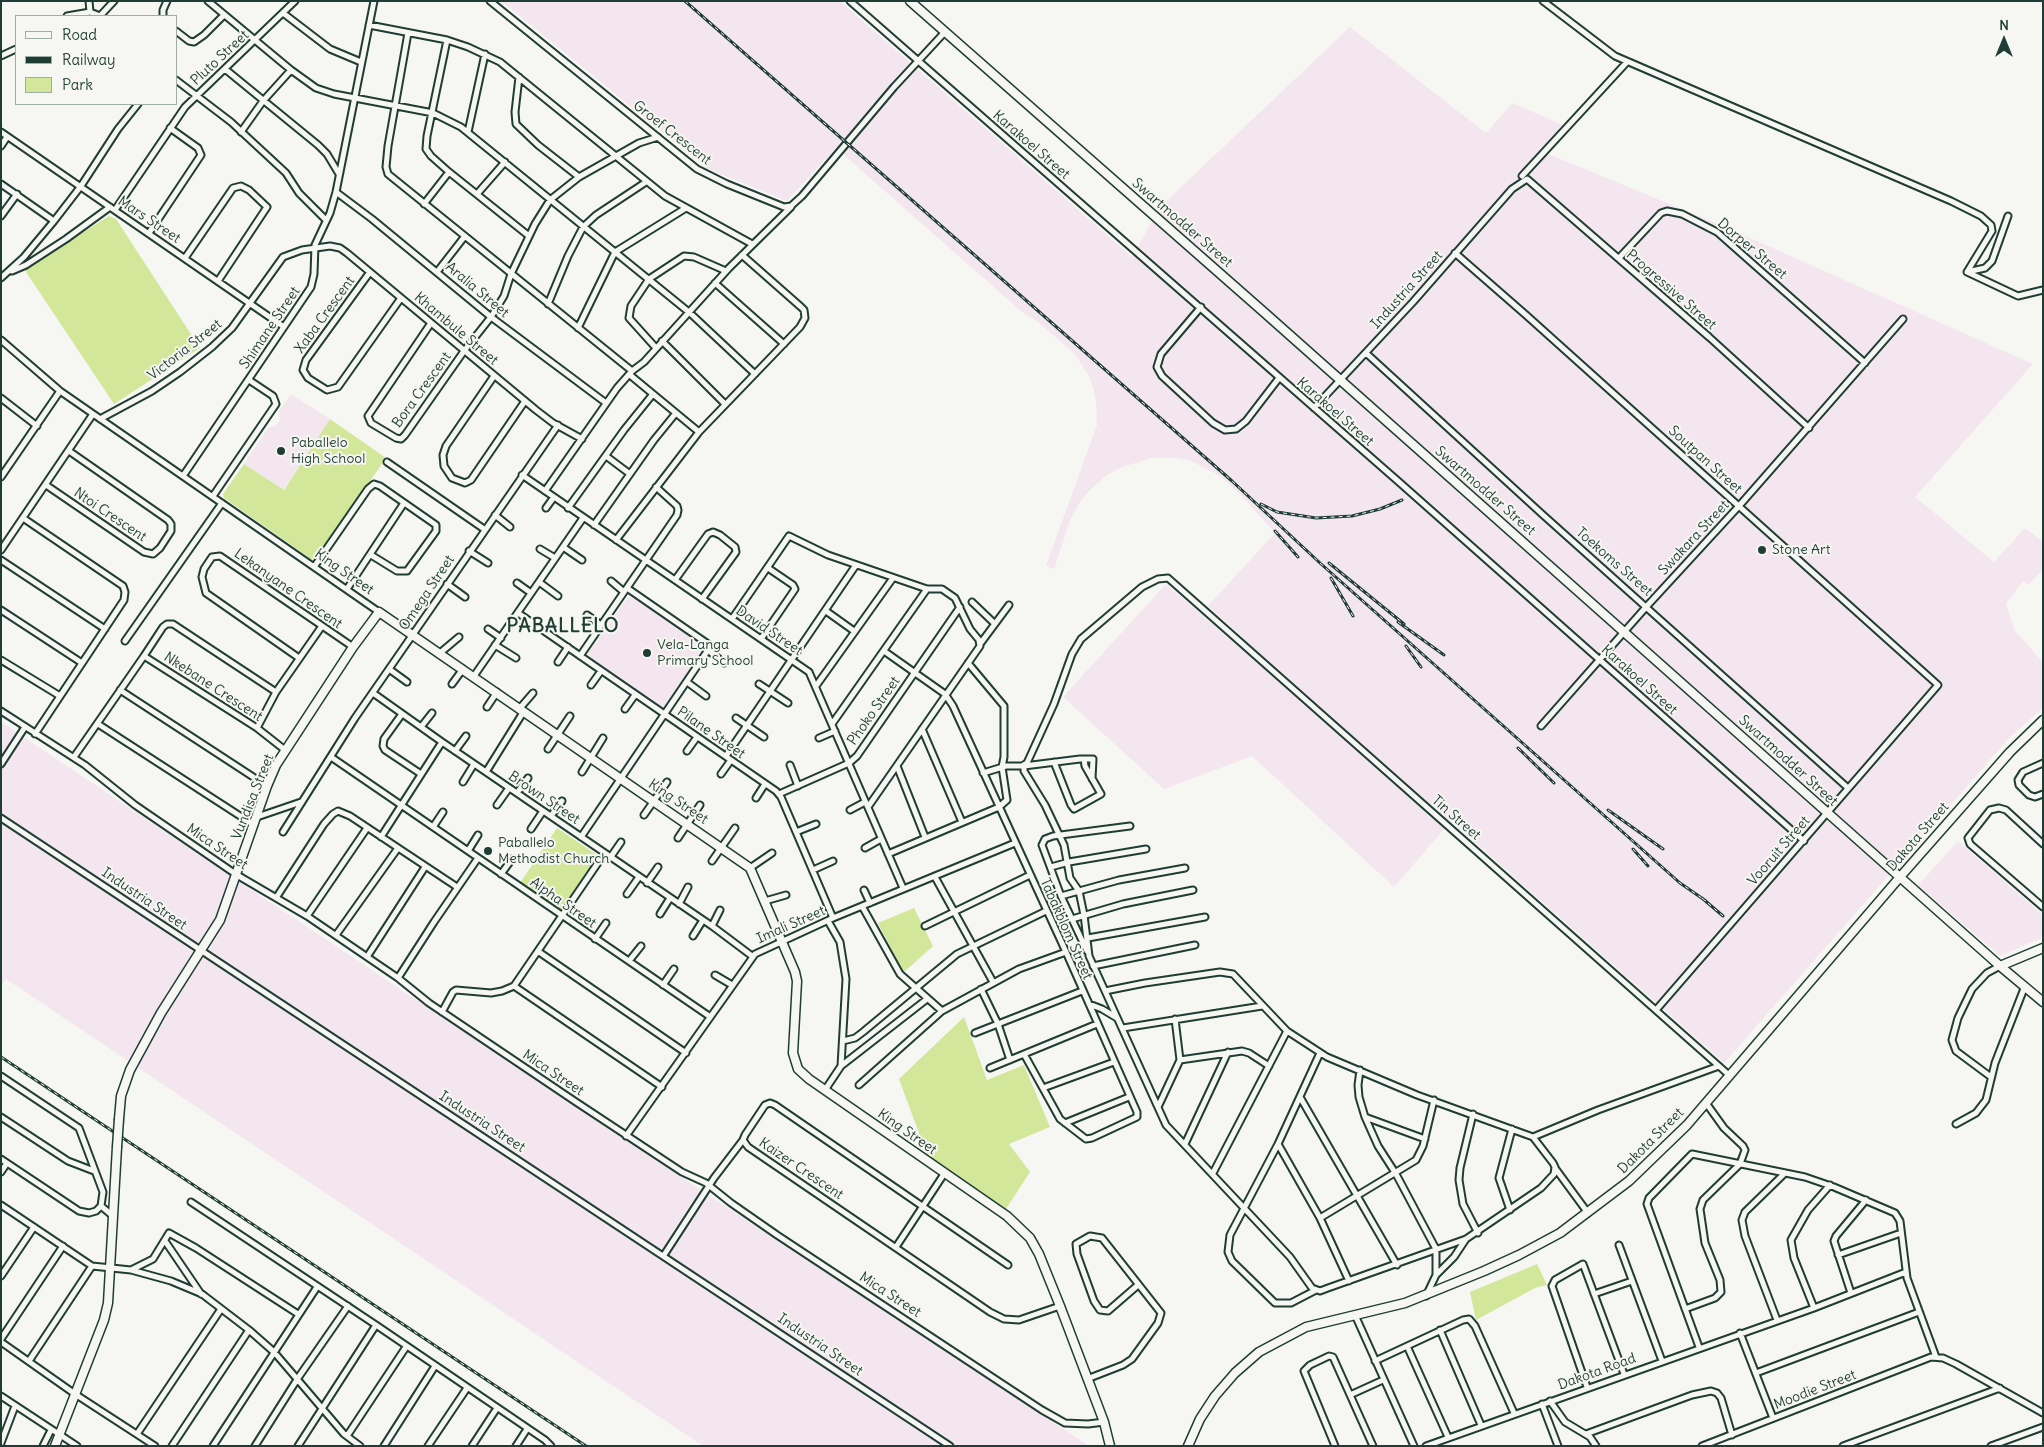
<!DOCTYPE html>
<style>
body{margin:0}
#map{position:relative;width:2044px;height:1447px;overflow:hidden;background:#f6f6f2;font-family:Delius,sans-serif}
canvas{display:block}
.frame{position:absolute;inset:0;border:2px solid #1f3d34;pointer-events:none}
.legend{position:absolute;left:15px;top:15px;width:162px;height:90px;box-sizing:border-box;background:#f6f6f2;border:1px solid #a0aca6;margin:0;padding:6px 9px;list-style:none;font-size:15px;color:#1f3d34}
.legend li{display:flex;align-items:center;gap:10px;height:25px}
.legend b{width:25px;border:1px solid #a0aca6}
.north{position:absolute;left:1979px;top:15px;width:50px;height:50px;-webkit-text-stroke:4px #f6f6f2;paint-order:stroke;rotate:0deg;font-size:14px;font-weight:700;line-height:20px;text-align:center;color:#1f3d34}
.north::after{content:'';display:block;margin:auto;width:18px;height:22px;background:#1f3d34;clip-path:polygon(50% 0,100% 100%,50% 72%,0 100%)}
</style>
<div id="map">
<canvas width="2044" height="1447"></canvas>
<div class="frame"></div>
<ul class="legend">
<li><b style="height:6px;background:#f6f6f2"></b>Road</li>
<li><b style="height:6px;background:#1f3d34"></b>Railway</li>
<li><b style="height:14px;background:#d3e79b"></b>Park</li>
</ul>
<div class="north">N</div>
</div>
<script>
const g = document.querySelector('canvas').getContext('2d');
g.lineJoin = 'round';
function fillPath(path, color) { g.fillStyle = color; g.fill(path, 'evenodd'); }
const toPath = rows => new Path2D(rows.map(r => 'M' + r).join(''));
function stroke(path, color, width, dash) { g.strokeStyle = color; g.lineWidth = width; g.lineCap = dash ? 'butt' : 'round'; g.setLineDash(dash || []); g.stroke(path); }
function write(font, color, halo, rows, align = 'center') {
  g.font = font + ' Delius,sans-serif'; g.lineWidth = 4; g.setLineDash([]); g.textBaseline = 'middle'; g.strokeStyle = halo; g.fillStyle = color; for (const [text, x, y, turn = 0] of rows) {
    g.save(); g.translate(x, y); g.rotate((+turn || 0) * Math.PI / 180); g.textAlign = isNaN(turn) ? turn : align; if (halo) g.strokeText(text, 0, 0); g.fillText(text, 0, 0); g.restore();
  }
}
fillPath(toPath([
 [501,1,840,1,1132,257,1160,207,1350,27,1486,133,1512,103,1563,125,1541,151,1723,226,2033,364,1915,497,1994,562,2025,528,2043,542,2043,569,2028,585,2023,581,2006,604,2015,631,2043,662,2043,708,2010,737,1724,1063,1451,821,1394,887,1252,756,1164,789,1063,697,1166,584,1238,646,1244,638,1208,606,1275,533,1241,495,1219,475,1191,461,1177,458,1152,458,1122,467,1107,475,1093,487,1081,500,1070,520,1054,569,1046,566,1097,425,1096,401,1093,387,1089,376,1075,354,1038,322,1021,311,836,148,787,201,708,169],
 [291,394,330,419,283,490,244,464,268,428,275,426,280,421,278,413],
 [633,596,706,646,706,652,668,708,662,708,589,658,588,654,628,597],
 [1,722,702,1191,1089,1446,703,1446,6,979,1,985],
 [1958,841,2043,915,2043,937,2000,956,1918,885]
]), '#f4e6ee');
fillPath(toPath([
 [109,216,116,219,200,348,114,404,24,269],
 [330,419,386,458,317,558,311,559,224,498,223,494,244,464,284,490],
 [557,828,600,857,563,912,520,883],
 [914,908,933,946,903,973,878,923],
 [964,1017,987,1080,1024,1065,1050,1127,1009,1144,1030,1172,1006,1209,927,1155,899,1079],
 [1537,1264,1547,1285,1535,1288,1476,1320,1470,1292]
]), '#d3e79b');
const street = toPath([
 [89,1,90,12],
 [208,1,291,70,316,88,334,94,433,113,461,127,690,313,755,374],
 [490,1,697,169,727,184,784,207,791,206,802,196,894,87,944,33],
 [850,1,1399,482,1804,841],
 [1543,1,1615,56,1951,201,1981,216,1991,225,1992,231,1967,272],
 [283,13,330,49,361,62],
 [67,16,90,12,100,16],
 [100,16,114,1],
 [163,16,163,10,167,1],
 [369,25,447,40,468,47,500,62,665,196,752,244],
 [176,31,189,41,194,42,204,35,224,15],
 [408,33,388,146,386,167,388,174,632,371],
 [447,40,427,136,426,149,431,156,449,172,529,236],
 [1,56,16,49],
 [225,69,318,145,327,154,339,174],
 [519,77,515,112,516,124,538,145,579,177],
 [176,80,231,122,286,173,299,193,326,220],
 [1,132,284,327],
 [241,132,263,101,291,70],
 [468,132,485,54],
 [1,146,7,137],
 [1522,176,1627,62],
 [1,184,54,221,24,257,1,278],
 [336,192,372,219,491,317,606,403],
 [477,194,505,162],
 [424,204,449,172],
 [115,210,185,107,295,1],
 [1,216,17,194],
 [54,221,81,186,118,129,138,104],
 [149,233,201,155,198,148,170,128],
 [1455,253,1526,315,1938,685,1656,1010],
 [185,258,233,188,241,186,249,190,267,207,218,281],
 [1619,258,1661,213,1667,211,1682,214,1717,232,1865,363],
 [12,271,26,265,66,239,110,207],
 [370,272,306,360,303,370,308,378,327,390,338,387,401,298],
 [437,272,465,236],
 [1967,272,2018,296,2043,290],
 [1967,272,1985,268,1992,261,2008,216],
 [715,283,784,344],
 [548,304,568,256,583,227,596,215,646,182],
 [1201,307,1161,354,1157,367,1162,376,1213,423,1225,430,1236,429,1246,421,1279,378],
 [431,323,368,416,371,423,396,438,401,439,405,435,464,351,491,317,504,296,511,274,535,224,550,200,579,177,639,143,658,137],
 [578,328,615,252,686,208],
 [1,340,60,391,379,612],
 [662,341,725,404],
 [656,348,629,318,631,306,649,279,684,256,694,257,726,271],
 [1366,353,1542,514,1848,788],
 [494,376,446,446,443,455,444,466,452,478,465,483,471,480,525,401],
 [1,398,37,426],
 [1314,408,1413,302,1512,189,1527,179,1709,337,1809,428],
 [100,419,152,391,180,372,212,347,232,328,283,257,302,250,330,246,340,248,347,253,536,410,553,423,582,439],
 [699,432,800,327,805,318,804,310,801,307,742,255],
 [606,456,630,474],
 [387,462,484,529],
 [522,475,809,672,903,888],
 [183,476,311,287,314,274,315,245,330,213,336,192,374,1],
 [1,477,60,391],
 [46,485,144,552,153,554,160,548,171,531,171,524,168,520,69,451],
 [545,491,617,388,632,371,644,362,729,268,791,207],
 [213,496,276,404,273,396,249,380],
 [546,508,554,497],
 [568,508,624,430,653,394],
 [495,515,510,527],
 [23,518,123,586,125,592,124,600,35,734],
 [594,525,654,440,676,413],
 [616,540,699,432,630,375],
 [563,547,582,560],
 [540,549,555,558],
 [1,550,93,414],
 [469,551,488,563],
 [1,560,105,629],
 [314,567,368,489,374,484,380,486,436,525,436,531,407,571,397,571,371,555],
 [675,580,708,534,713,532,720,535,735,547,736,552,702,599],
 [611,581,624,592],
 [539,582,558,596],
 [517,583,531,593],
 [447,584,465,597],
 [627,588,708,644,708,650],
 [347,589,404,503],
 [972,602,995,624],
 [1,610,82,663],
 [826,611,854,631],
 [518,613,776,791,781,797,833,918],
 [587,615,601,625],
 [732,619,789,536,828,555,927,589,942,589,955,598,970,629,979,640,980,646,868,807],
 [488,629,501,638],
 [761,639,795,589,793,585,768,568],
 [125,641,222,503],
 [980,644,1009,605],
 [495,645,516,658],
 [708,650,724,663],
 [884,651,945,694,953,706,1066,952,1137,1112,1137,1117,1092,1138,1086,1139,1060,1119,1024,1054],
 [440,653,459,637],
 [580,656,677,515,678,510,677,506,656,487],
 [299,658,206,593,202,577,204,569,212,557,220,556,353,647],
 [1,660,60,696],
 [558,662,568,647],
 [389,669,407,682],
 [474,676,583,518],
 [687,682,706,696],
 [452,684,463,669],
 [759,684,788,703],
 [591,685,601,671],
 [816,686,893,578],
 [120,690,267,786],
 [276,692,173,624,167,624,163,627,144,656,257,728,285,750],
 [373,693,442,742,712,926,752,956],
 [487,707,497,692],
 [520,708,533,693],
 [625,709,635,695],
 [1,711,85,765,135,805,237,875,307,916,398,978,429,1003,576,1102,682,1172,706,1183,731,1203,777,1235,1042,1410,1065,1423,1088,1424,1104,1422],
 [402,714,384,739,383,746,385,750,421,774],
 [736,718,764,737],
 [98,724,254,825],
 [832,724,927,589],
 [1541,726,1647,606,1739,506,1903,319],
 [421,727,432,713],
 [257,728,276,692,322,626],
 [922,729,962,822],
 [819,738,835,731],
 [548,749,570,716],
 [455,751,466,736],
 [687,751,697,737],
 [726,756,856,565],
 [74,757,144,656],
 [331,757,709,1016],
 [1084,759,1093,759,1092,779],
 [1054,762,1071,805,1074,809,1101,794,1085,766,1084,759,1080,759,1024,766,1024,771,1045,805,1064,845,1070,878,1079,891,1084,915,1089,956,1105,991],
 [2043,763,2023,772,2018,780,2019,785,2029,795,2035,797,2043,794],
 [1,764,25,727],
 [790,765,798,786],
 [897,766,925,837],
 [486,772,524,711],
 [582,772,603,738],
 [983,773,1006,766,1022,766,1027,763,1054,704,1072,654,1081,639,1142,587,1158,579,1168,578,1729,1075],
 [721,774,731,760],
 [463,782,474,764],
 [517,793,528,778],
 [779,794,849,763,857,756,960,607],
 [756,798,765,784],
 [497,805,509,788],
 [850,810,865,802],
 [644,815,667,782],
 [551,816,562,801],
 [257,817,301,802],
 [1,818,950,1446],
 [433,827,443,812],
 [531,829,543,811],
 [283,832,355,718,558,425],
 [796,832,816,824],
 [381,837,442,742],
 [581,837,708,650],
 [678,838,700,805],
 [2043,844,2006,810,1999,808,1990,810,1968,838,1970,844,2043,907],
 [865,848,881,839],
 [468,851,478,835],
 [888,854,999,807,1007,800,1002,767,1004,757,1004,706,968,663],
 [610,858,621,842],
 [712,861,735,828],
 [1051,867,1069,862,1146,849],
 [750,868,772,853],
 [813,870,833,861],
 [501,874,512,859],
 [935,877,993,982],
 [647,883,658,867],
 [864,890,870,903],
 [627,894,639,877],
 [1061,896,1119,880,1185,868],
 [276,898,324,824,333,814,338,811,350,816,457,887],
 [765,901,786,895],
 [679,904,688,887],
 [862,906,900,974,942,1011],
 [660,914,670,898],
 [307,916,367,828],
 [1072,919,1123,904,1193,890],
 [828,921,840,942,846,979,841,1066],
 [712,926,720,910],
 [925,926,1030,875],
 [336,935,398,848],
 [693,936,703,920],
 [1088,938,1205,917],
 [595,939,606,923],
 [1087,951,1061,896,1042,845,1045,839,1053,836,1130,826],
 [539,952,686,1053],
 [367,957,425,867],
 [629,961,641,946],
 [1093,966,1195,945],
 [1220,972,1233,974,1287,1031,1327,1057,1417,1095,1533,1137,1553,1163,1555,1167,1554,1174,1541,1188,1466,1239,1328,1288,1320,1291,1312,1288,1290,1257,1166,1125,1105,991,1145,983,1220,972],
 [715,975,732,985],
 [398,978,434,922,478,858],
 [663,985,674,969],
 [514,986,662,1087],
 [981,989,998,1024,1010,1060],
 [1089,1004,1102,1009,1117,1018],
 [442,1012,453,992,456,990,491,993,502,991,514,986,604,854],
 [1123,1028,1262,1006],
 [975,1033,1082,991],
 [843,1041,855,1038,863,1032,957,954,1046,911],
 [1180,1060,1242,1051,1249,1053,1269,1066],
 [990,1068,1097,1024],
 [1360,1070,1358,1085,1359,1097,1365,1117,1378,1146,1396,1174,1436,1249,1436,1275],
 [1,1076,79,1128,103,1192,101,1206,113,1216],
 [1991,1077,1956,1051,1952,1040,1958,1018,1972,989,1987,973,2000,966],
 [859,1085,942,1011,1019,969,1066,952],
 [1043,1088,1114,1062],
 [825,1090,841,1066,927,999],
 [1300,1097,1397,1265],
 [1158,1107,1180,1060,1175,1019],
 [1473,1114,1460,1168,1459,1180,1463,1204,1478,1233],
 [1,1117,68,1161,94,1171],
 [1365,1117,1425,1139],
 [1065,1123,1129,1097],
 [1956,1124,1976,1113,1986,1100,1995,1063,2025,986],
 [626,1136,755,954,833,918,1015,843],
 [1533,1137,1598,1110,1719,1066],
 [1185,1144,1228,1052],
 [1278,1144,1320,1218,1349,1281],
 [1,1159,79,1211,89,1213,96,1211,101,1206],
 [1555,1168,1588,1213],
 [1,1172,7,1163],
 [1213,1173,1287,1031],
 [191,1202,376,1325,298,1446],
 [1,1205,92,1266,131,1270,171,1281,202,1294,249,1330,274,1352,344,1434,360,1446],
 [1510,1210,1499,1178,1512,1129],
 [1320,1218,1416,1160,1423,1146,1434,1100],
 [165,1241,201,1294],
 [1619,1245,1662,1361],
 [896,1247,944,1174],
 [664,1255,714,1178,743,1140],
 [1838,1255,1901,1233],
 [1008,1265,775,1105,770,1103,765,1105,745,1135,743,1140,748,1147,990,1312,1004,1319,1019,1320,1060,1306],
 [131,1270,153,1259,169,1233,196,1248,298,1314],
 [1,1276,34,1227],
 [1316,1290,1291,1303,1275,1303,1232,1261,1228,1252,1230,1235,1278,1144,1320,1053],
 [1851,1293,1834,1241,1836,1236,1866,1200],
 [1594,1294,1632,1281],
 [1426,1296,1436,1275,1454,1257,1466,1239],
 [1814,1308,1794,1258,1791,1240,1808,1210,1830,1185],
 [1685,1309,1715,1298,1721,1292,1720,1280,1705,1243,1700,1209,1703,1200,1740,1164,1745,1150,1743,1146,1724,1128,1706,1103],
 [1355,1315,1414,1446],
 [1777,1320,1745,1236,1742,1220,1745,1212,1785,1173],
 [376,1325,545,1440,551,1446],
 [1440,1330,1481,1425],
 [1740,1333,1773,1418],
 [1,1339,63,1246],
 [1,1342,75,1394,155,1446],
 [1407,1346,1448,1437],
 [1699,1347,1647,1204,1649,1198,1692,1154,1805,1177,1834,1187,1895,1213,1900,1221,1907,1278,1936,1357],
 [29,1361,92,1266],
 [1375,1361,1463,1320,1469,1319,1475,1326,1514,1413],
 [1756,1373,1919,1312],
 [1087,1379,1123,1365,1132,1359,1158,1323,1161,1313,1102,1238,1090,1236,1076,1244,1077,1254,1094,1301,1100,1310,1108,1311,1138,1285],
 [1587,1387,1552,1286,1555,1280,1583,1264,1624,1374],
 [1350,1395,1383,1380],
 [1,1396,77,1446],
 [1550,1401,1565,1422,1590,1437,1596,1446],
 [1542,1404,1558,1446],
 [137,1434,221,1309],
 [1586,1434,1692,1395,1711,1391,1717,1393,1721,1398,1732,1435],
 [347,1436,406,1347],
 [1,1443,15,1406],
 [43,1446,51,1430],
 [172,1446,249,1330],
 [213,1446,317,1287],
 [255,1446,298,1378,348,1306],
 [384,1446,435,1366],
 [428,1446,467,1388],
 [472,1446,497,1408],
 [516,1446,527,1429],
 [1335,1446,1304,1371,1310,1365,1329,1356,1333,1357,1373,1446],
 [1426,1446,1814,1308,1906,1272],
 [1702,1446,1931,1357,1943,1358,1956,1364,2043,1413],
 [1843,1446,2000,1388],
 [1991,1446,2043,1427]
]);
const secondary = toPath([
 [910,1,1266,314,2000,966,2043,1002],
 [2000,966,2043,948],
 [119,1119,121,1096,130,1070,161,1013,220,920,267,786,276,765,353,647,379,612,750,868,795,972,797,981,793,1053,798,1069,809,1079,1007,1216,1030,1238,1039,1254,1060,1306,1104,1422,1110,1446],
 [55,1446,104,1320,108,1303,117,1147],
 [1188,1446,1200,1419,1215,1396,1235,1373,1259,1352,1306,1327,1405,1303,1484,1271,1519,1255,1560,1233,1629,1181,1687,1125,1900,877,2010,752,2043,720]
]);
stroke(street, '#1f3d34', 9);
stroke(secondary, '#1f3d34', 11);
stroke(street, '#f6f6f2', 5);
stroke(secondary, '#f6f6f2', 8);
const rail = toPath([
 [685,1,1232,481,1320,563,1680,883,1706,901],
 [1261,504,1277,512,1316,518,1352,516,1380,509,1402,500],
 [1275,531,1298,557],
 [1329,563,1404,624],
 [1331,578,1353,616],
 [1398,622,1444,655],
 [1406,646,1421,667],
 [1518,748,1554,783],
 [1608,810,1663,849],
 [1633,849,1648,866],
 [1702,898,1723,916],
 [1,1057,586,1446]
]);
stroke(rail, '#1f3d34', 3);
stroke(rail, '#f6f6f2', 1, [4]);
const secondaryBridge = toPath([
 [117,1147,119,1119]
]);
stroke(secondaryBridge, '#1f3d34', 11, []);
stroke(secondaryBridge, '#f6f6f2', 8);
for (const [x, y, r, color] of [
 [281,451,5,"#1f3d34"],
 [1762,550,5,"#1f3d34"],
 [647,653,5,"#1f3d34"],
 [488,851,5,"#1f3d34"]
]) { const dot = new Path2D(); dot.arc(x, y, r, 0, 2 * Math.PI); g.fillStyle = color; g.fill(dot); stroke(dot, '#f6f6f2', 2); }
write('14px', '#1f3d34', '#f6f6f2', [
 ["Pluto Street",220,58,-43],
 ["Groef Crescent",672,133,38],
 ["Karakoel Street",1031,145,41],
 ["Mars Street",149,220,34],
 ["Swartmodder Street",1182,223,41],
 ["Dorper Street",1752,249,40],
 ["Aralia Street",477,290,40],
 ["Industria Street",1407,290,-48],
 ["Progressive Street",1671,290,41],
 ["Xaba Crescent",325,315,-54],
 ["Shimane Street",270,328,-56],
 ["Khambule Street",456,329,40],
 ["Victoria Street",185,350,-38],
 ["Bora Crescent",422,390,-54],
 ["Karakoel Street",1335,412,41],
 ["Soutpan Street",1705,460,42],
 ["Swartmodder Street",1485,491,41],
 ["Ntoi Crescent",110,515,34],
 ["Swakara Street",1694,538,-47],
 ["Toekoms Street",1614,562,41],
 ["King Street",344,572,35],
 ["Lekanyane Crescent",288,589,35],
 ["Omega Street",427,593,-56],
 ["David Street",769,631,34],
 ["Karakoel Street",1639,680,42],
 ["Nkebane Crescent",213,687,33],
 ["Phoko Street",874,711,-55],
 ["Pilane Street",711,733,35],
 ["Swartmodder Street",1788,761,42],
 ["Vundisa Street",253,797,-68],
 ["Brown Street",544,798,34],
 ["King Street",678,802,34],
 ["Tin Street",1456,818,41],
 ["Dakota Street",1918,837,-49],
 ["Mica Street",217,847,34],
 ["Vooruit Street",1779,851,-49],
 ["Industria Street",144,899,34],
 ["Alpha Street",563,903,35],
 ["Imali Street",791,925,-24],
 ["Tabakblom Street",1066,929,66],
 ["Mica Street",553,1073,34],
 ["Industria Street",482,1122,33],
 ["King Street",907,1132,35],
 ["Dakota Street",1651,1141,-45],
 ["Kaizer Crescent",801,1169,34],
 ["Mica Street",890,1295,33],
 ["Industria Street",820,1345,34],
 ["Dakota Road",1597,1372,-20],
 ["Moodie Street",1815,1390,-21]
]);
write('14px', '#1f3d34', '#f6f6f2', [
 ["Paballelo",291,443],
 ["High School",291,459],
 ["Stone Art",1772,550],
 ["Vela-Langa",657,645],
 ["Primary School",657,661],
 ["Paballelo",498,843],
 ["Methodist Church",498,859]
], 'left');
g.letterSpacing = '1px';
write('bold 19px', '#1f3d34', '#f6f6f2', [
 ["PABALLELO",563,627]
]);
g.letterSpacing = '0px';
</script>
